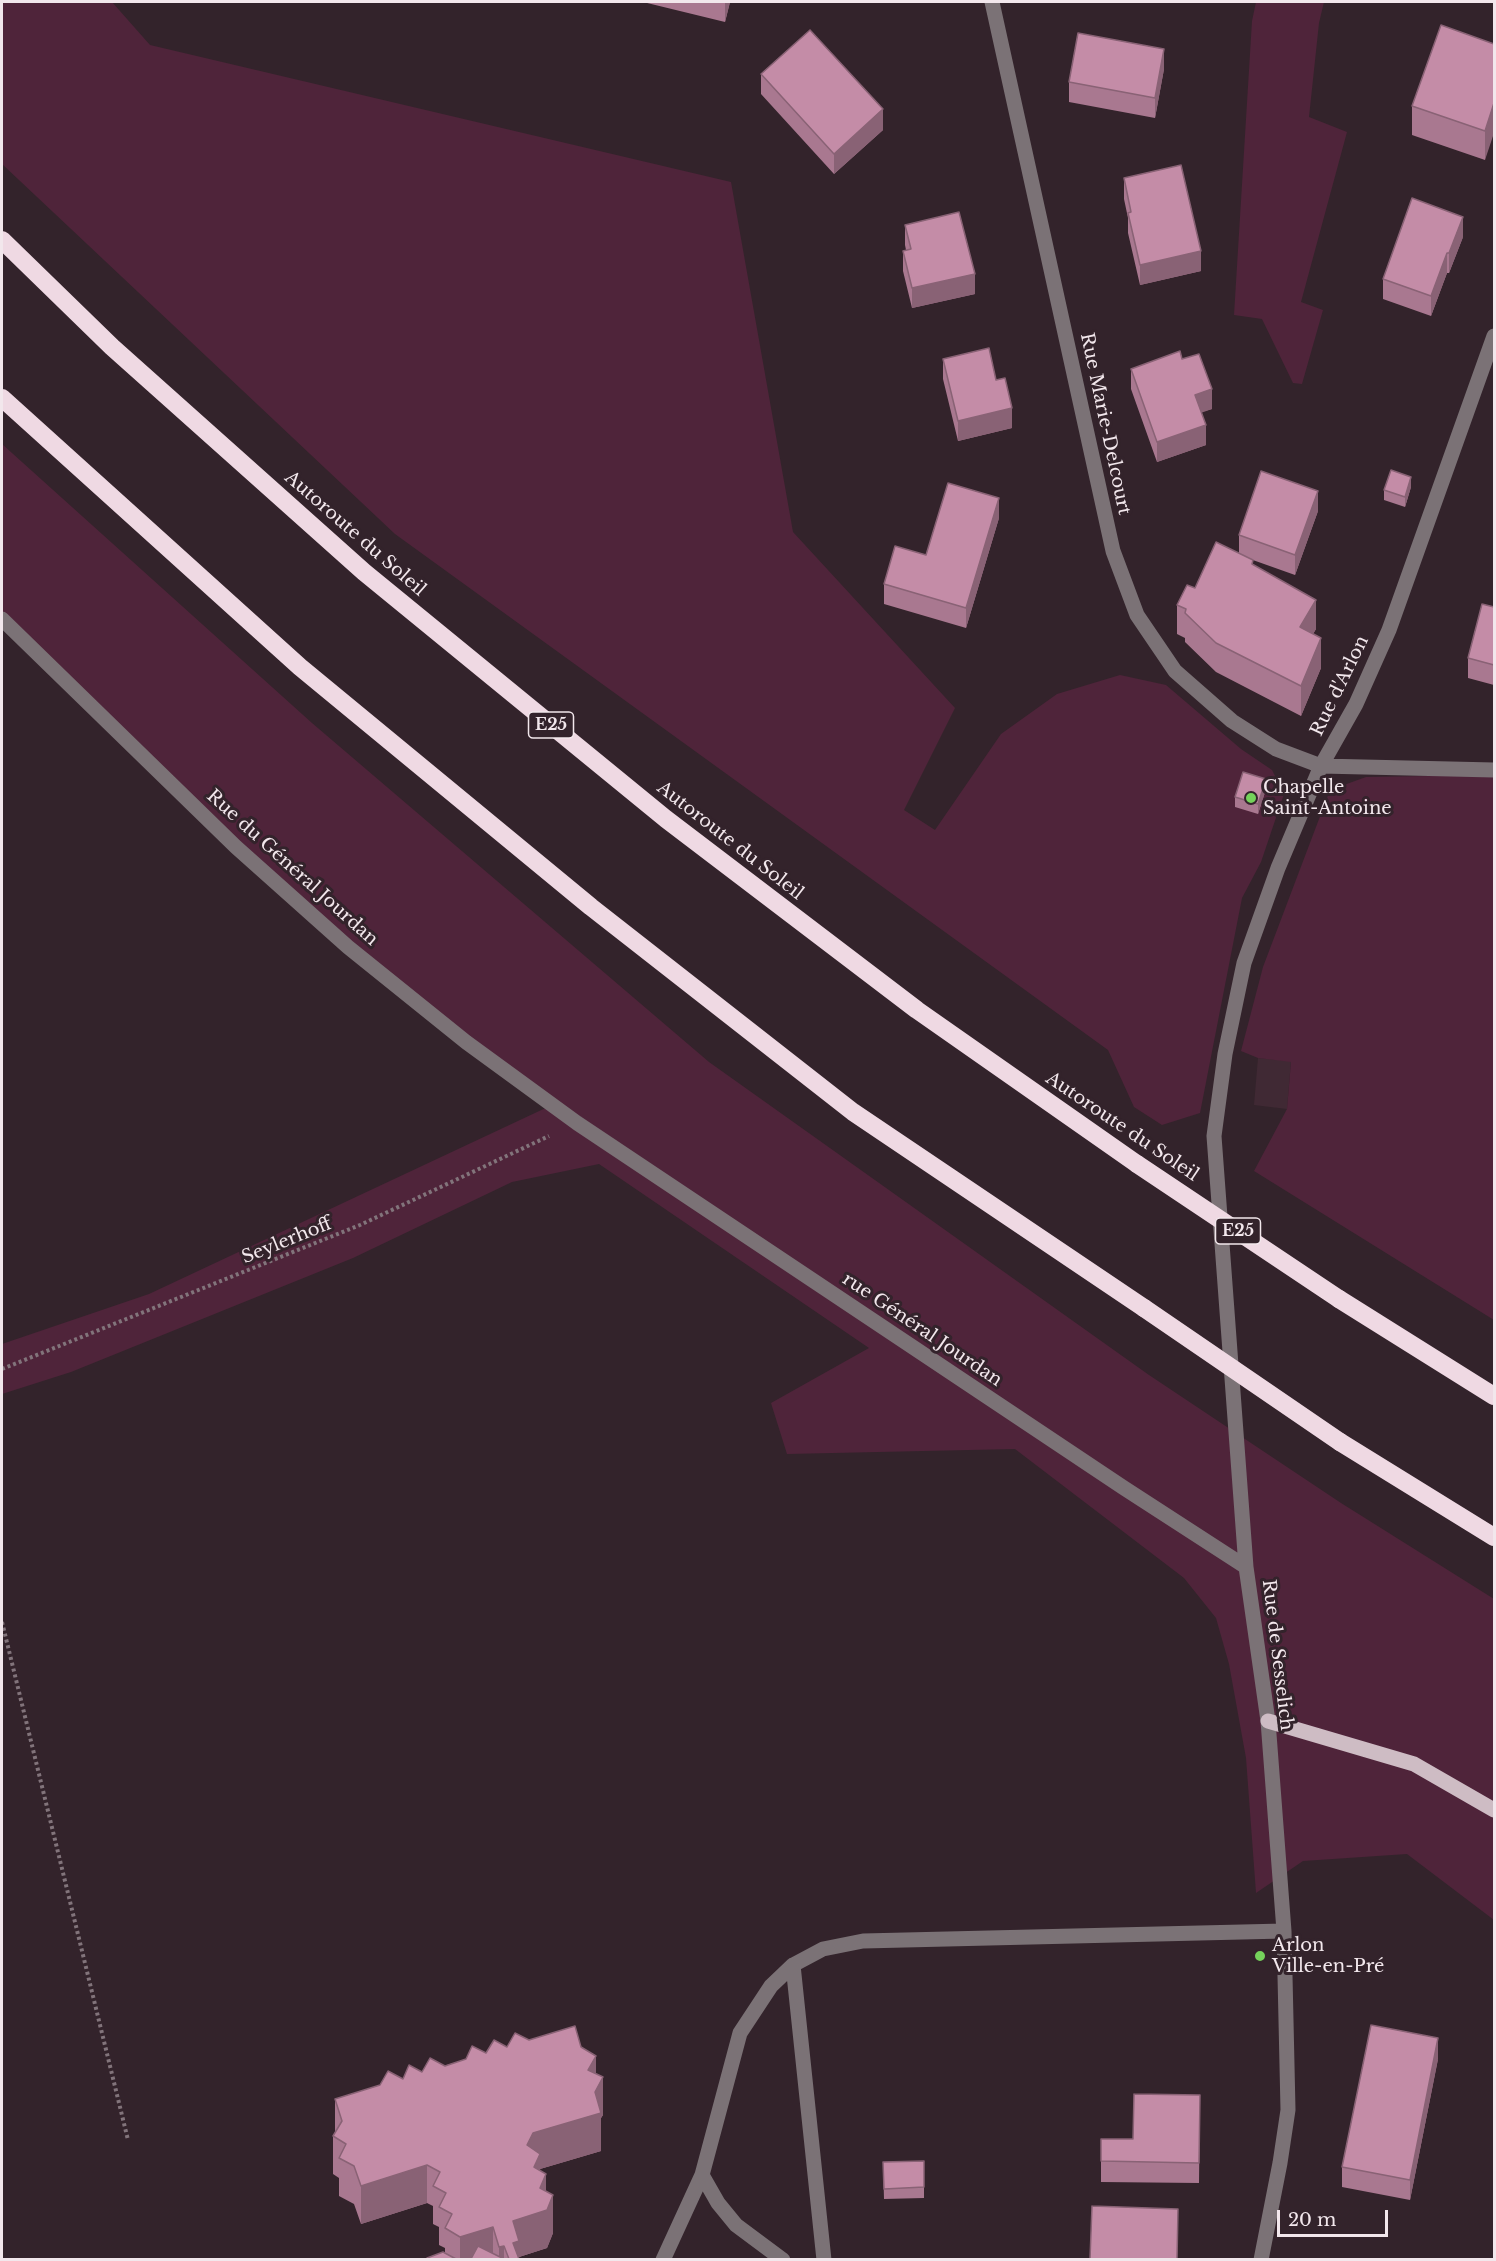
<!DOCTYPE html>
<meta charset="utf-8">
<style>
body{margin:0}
#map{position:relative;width:1496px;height:2261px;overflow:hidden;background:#33232b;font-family:"Libre Baskerville",serif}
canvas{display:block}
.frame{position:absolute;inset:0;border:3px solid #f2e7ec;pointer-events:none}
.scale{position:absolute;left:1277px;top:2210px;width:111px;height:27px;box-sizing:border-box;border:3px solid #f2e7ec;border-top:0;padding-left:8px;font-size:18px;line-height:21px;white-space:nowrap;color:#f2e7ec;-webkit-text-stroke:4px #33232b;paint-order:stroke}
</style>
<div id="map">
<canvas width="1496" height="2261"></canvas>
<div class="frame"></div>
<div class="scale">20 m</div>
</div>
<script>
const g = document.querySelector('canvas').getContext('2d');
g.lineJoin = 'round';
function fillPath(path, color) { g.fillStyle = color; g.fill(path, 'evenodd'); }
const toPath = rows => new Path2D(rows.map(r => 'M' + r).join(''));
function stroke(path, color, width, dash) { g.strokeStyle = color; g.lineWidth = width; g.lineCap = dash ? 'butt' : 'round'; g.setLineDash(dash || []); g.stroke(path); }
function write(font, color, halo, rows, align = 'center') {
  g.font = font + ' "Libre Baskerville",serif'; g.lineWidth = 6; g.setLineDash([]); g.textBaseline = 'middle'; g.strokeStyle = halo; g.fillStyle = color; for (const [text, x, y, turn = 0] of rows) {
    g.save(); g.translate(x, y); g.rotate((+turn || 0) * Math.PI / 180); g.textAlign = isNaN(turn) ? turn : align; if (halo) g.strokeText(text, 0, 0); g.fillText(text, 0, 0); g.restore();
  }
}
fillPath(toPath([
 [1258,1058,1291,1061,1287,1109,1254,1105]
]), '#402934');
fillPath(toPath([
 [2,2,112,2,150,45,731,182,793,532,955,708,904,810,935,830,1001,734,1057,694,1120,675,1166,685,1241,749,1272,770,1284,794,1261,862,1242,898,1200,1113,1162,1125,1134,1107,1108,1050,395,534,2,164],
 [1256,2,1324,2,1319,23,1309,117,1347,132,1301,302,1323,310,1302,384,1293,383,1262,319,1234,315,1252,21],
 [2,444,312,723,709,1062,1149,1375,1341,1503,1494,1599,1494,1920,1407,1854,1303,1861,1256,1893,1246,1758,1229,1664,1216,1618,1184,1578,1015,1449,787,1454,771,1403,869,1348,599,1164,512,1182,353,1258,71,1372,2,1394,2,1344,149,1294,552,1105,348,947,2,619],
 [1494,775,1494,1320,1254,1171,1287,1109,1291,1062,1258,1058,1241,1051,1263,967,1330,790,1366,777]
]), '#4f243a');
stroke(toPath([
 [2,1369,360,1225,549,1136],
 [2,1622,128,2140]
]), '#82747b', 4, [3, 3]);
stroke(toPath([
 [992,2,1113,551,1137,615,1175,671,1232,721,1276,749,1321,766,1494,770],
 [2,619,236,847,348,947,466,1042,577,1123,1124,1488,1246,1567],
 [793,1965,824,2260],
 [702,2175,718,2203,736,2225,783,2260],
 [663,2260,702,2175,740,2033,771,1986,793,1965,823,1949,863,1941,1284,1931],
 [1261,2260,1280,2163,1288,2110,1284,1931,1268,1721,1246,1567,1214,1136,1225,1054,1244,963,1278,868,1321,766,1356,704,1389,630,1494,336]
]), '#7b7276', 15);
stroke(toPath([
 [1268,1721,1414,1764,1494,1810]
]), '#cebcc4', 15);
stroke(toPath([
 [2,240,112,347,364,572,666,819,917,1010,1137,1164],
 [2,398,300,667,591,907,853,1112,1144,1308],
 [1339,1299,1494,1396],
 [1340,1442,1494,1537]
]), '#efd9e3', 18);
stroke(toPath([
 [1137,1164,1339,1299],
 [1144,1308,1340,1442]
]), '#efd9e3', 18);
fillPath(toPath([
 [643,2,730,2,725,22],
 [1494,44,1485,160,1412,135,1412,106],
 [1164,69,1155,118,1069,102,1069,82],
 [761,74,883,130,834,174,761,94],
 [1124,178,1201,271,1140,285,1128,233,1128,218,1124,199],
 [905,225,975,294,912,308,903,271,903,251,906,250,905,245],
 [1463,237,1449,273,1447,273,1431,316,1383,299,1383,279],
 [943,359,996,380,1012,428,958,441,943,379],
 [1182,359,1212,409,1201,412,1206,445,1157,462,1131,389,1131,369],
 [1411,487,1405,507,1384,500,1384,490],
 [1318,511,1295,575,1250,559,1253,564,1316,629,1313,634,1321,668,1301,716,1216,672,1185,642,1185,638,1177,634,1177,605,1195,588,1239,553,1239,535],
 [999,518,966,628,884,604,884,584,926,555],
 [1494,607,1494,685,1468,678,1468,658],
 [1266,789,1258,814,1235,807,1235,797],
 [529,2040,581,2047,596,2074,603,2115,601,2118,601,2151,540,2169,546,2191,553,2233,547,2248,519,2257,519,2259,427,2259,445,2254,445,2248,439,2245,439,2227,433,2224,433,2206,427,2203,361,2224,354,2204,339,2196,339,2178,333,2174,333,2136,335,2132,335,2099],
 [1438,2059,1410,2200,1342,2187,1342,2167],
 [1200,2095,1199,2183,1101,2182,1101,2139,1133,2139],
 [924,2161,924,2198,884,2199,883,2162]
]), '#a97890');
fillPath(toPath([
 [725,2,730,2,725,22],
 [1164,49,1164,69,1155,118,1155,98],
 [1494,103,1494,133,1485,160,1485,131],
 [883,109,883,130,834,174,834,154],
 [1463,217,1463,237,1449,273,1449,253],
 [1201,251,1201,271,1140,285,1140,265],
 [1447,253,1447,273,1431,316,1431,296],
 [975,274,975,294,912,308,912,288],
 [1212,389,1212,409,1195,415,1195,395],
 [1012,408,1012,428,958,441,958,421],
 [1206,425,1206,445,1157,462,1157,442],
 [1411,477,1411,487,1405,507,1405,497],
 [1318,491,1318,511,1295,575,1295,555],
 [999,498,999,518,966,628,966,608],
 [1316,600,1316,629,1300,656,1300,627],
 [1321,638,1321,668,1301,716,1301,686],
 [1266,779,1266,789,1258,814,1258,804],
 [1438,2038,1438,2059,1410,2200,1410,2180],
 [596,2056,596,2090,603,2077,603,2115,601,2118,601,2151,540,2169,540,2187,546,2174,546,2210,553,2195,553,2233,547,2248,519,2257,519,2259,513,2259,513,2221,527,2145,533,2133,588,2070],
 [427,2165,427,2203,361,2224,361,2186],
 [493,2227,493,2259,460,2259,460,2237],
 [504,2246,504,2259,499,2259,499,2247]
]), '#896275');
const building = toPath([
 [1441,25,1494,44,1494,103,1485,131,1412,106,1441,25],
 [810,30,883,109,834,154,761,74,810,30],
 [1078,33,1164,49,1155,98,1069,82,1078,33],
 [1181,165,1201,251,1140,265,1128,213,1131,212,1124,178,1181,165],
 [1412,198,1463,217,1449,253,1447,253,1431,296,1383,279,1412,198],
 [959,212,975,274,912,288,903,251,911,249,905,225,959,212],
 [989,348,996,380,1005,378,1012,408,958,421,943,359,989,348],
 [1180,351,1182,359,1199,354,1212,389,1195,395,1206,425,1157,442,1131,369,1180,351],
 [1391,470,1411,477,1405,497,1384,490,1391,470],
 [1261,471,1318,491,1295,555,1239,535,1261,471],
 [948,483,999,498,966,608,884,584,895,546,926,555,948,483],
 [1216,542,1253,560,1252,564,1316,600,1300,627,1321,638,1301,686,1216,643,1185,613,1186,609,1177,605,1187,585,1195,588,1216,542],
 [1482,604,1494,607,1494,665,1468,658,1482,604],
 [1243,772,1266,779,1258,804,1235,797,1243,772],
 [1371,2025,1438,2038,1410,2180,1342,2167,1371,2025],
 [575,2026,581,2047,596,2056,588,2070,603,2077,595,2092,601,2113,533,2133,527,2145,540,2154,534,2167,546,2174,540,2188,553,2195,547,2210,513,2221,519,2241,513,2243,519,2259,509,2259,504,2246,499,2247,493,2227,460,2237,445,2228,452,2214,439,2207,446,2193,433,2186,440,2172,427,2165,361,2186,354,2166,339,2158,346,2144,333,2136,342,2121,335,2099,380,2085,388,2071,403,2079,409,2065,422,2072,430,2058,445,2066,466,2059,472,2046,486,2053,494,2040,507,2047,515,2033,529,2040,575,2026],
 [1134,2094,1200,2095,1199,2163,1101,2161,1101,2139,1133,2139,1134,2094],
 [924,2161,924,2187,884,2189,883,2162,924,2161],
 [1092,2206,1178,2209,1177,2259,1090,2259,1092,2206],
 [478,2246,504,2259,471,2259,478,2246],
 [443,2252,456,2259,427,2259,427,2258,443,2252]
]);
fillPath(building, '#c48ca7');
stroke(building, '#896275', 1.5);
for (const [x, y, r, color] of [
 [1251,798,6,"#75d25b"],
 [1260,1956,6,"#75d25b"]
]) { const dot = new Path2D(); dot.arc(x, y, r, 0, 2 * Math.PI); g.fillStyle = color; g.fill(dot); stroke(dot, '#33232b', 2); }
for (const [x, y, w] of [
 [551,725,45],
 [1238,1231,45]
]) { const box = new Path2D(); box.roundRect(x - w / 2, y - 13, w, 26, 4.5); g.fillStyle = '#33232b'; g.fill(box); stroke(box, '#f2e7ec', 1.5); }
write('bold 16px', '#f2e7ec', null, [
 ["E25",551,725],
 ["E25",1238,1231]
]);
write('18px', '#f2e7ec', '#33232b', [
 ["Rue Marie-Delcourt",1105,424,78],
 ["Autoroute du Soleil",355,534,41],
 ["Rue d'Arlon",1340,686,-64],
 ["Autoroute du Soleil",730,841,38],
 ["Rue du Général Jourdan",292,868,42],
 ["Autoroute du Soleil",1122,1127,34],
 ["Seylerhoff",287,1241,-22],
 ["rue Général Jourdan",922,1330,34],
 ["Rue de Sesselich",1277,1655,83]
]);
write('18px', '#f2e7ec', '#33232b', [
 ["Chapelle",1263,788],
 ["Saint-Antoine",1263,809],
 ["Arlon",1272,1946],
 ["Ville-en-Pré",1272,1967]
], 'left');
</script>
